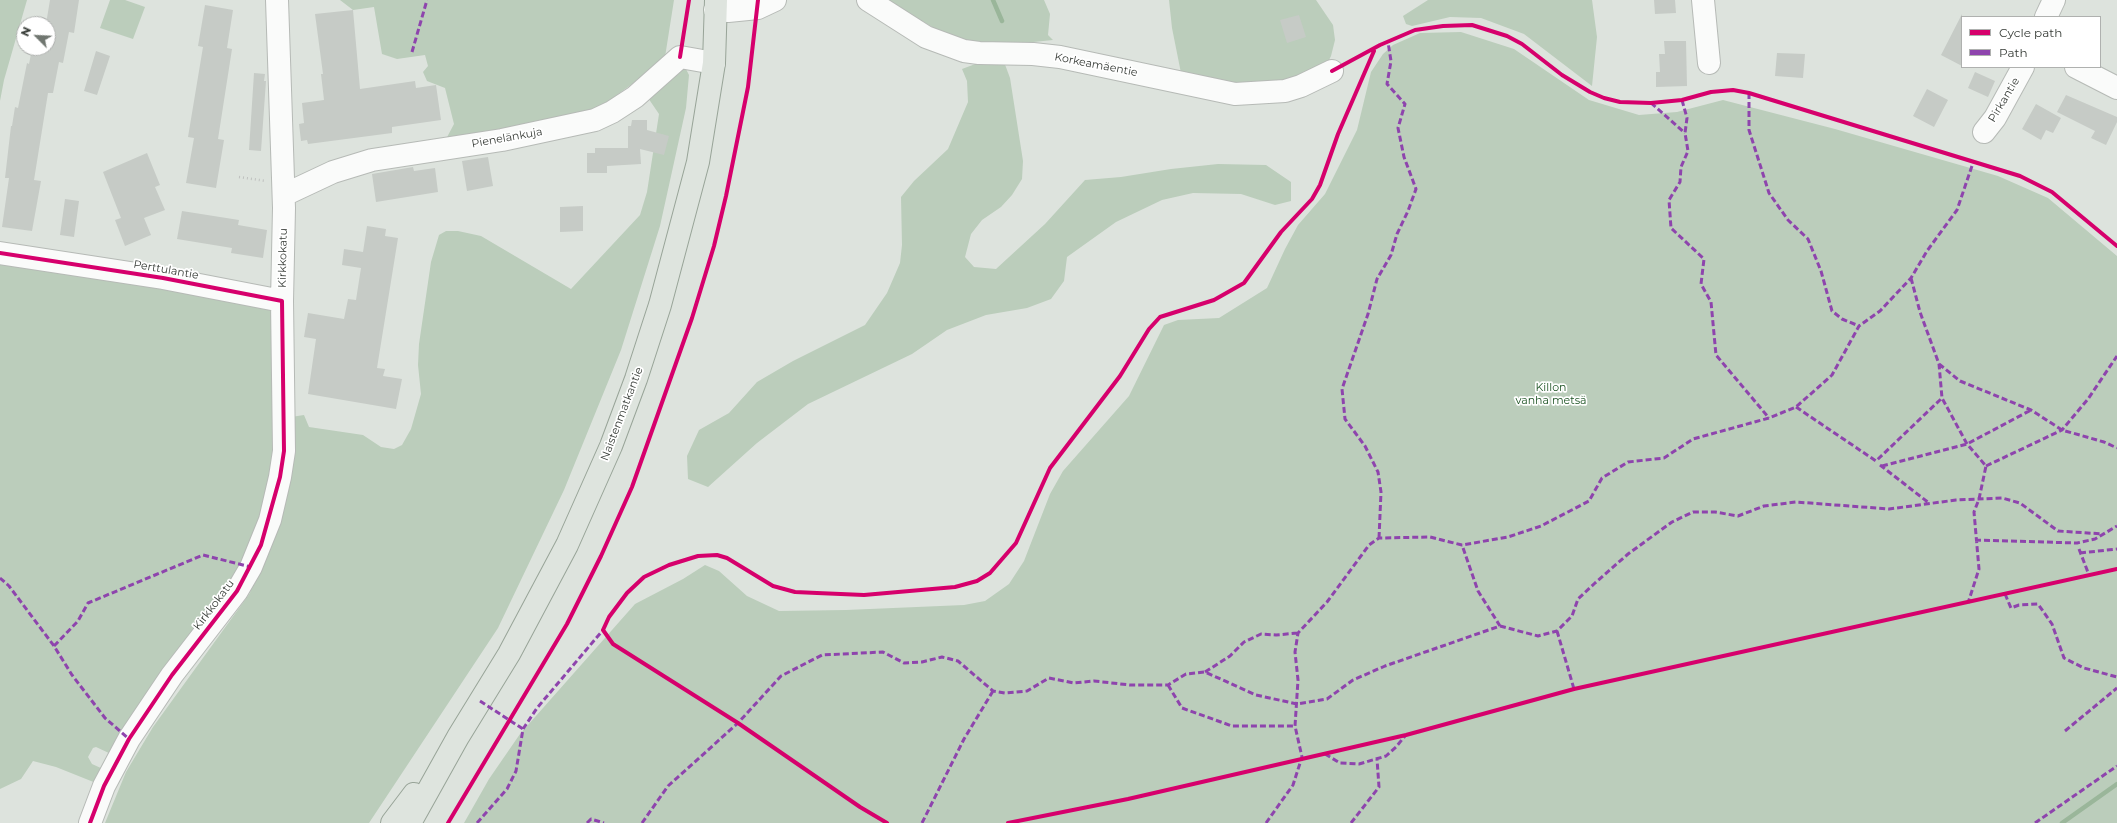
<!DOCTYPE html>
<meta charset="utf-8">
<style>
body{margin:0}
#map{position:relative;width:2117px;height:823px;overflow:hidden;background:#dde3dd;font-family:Montserrat,sans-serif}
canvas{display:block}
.legend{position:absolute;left:1961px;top:16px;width:140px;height:52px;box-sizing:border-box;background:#fff;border:1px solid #afb1af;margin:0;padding:5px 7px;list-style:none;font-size:12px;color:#363b36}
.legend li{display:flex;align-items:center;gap:8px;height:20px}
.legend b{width:20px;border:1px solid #afb1af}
.north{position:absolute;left:16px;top:16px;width:40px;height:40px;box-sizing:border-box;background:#fff;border:1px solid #afb1af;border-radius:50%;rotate:294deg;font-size:11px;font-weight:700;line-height:16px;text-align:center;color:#363b36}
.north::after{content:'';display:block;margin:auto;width:14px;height:18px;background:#707670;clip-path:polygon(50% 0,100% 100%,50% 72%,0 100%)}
</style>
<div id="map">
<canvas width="2117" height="823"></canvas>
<ul class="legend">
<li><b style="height:5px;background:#d6006c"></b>Cycle path</li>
<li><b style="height:5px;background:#8e44ad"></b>Path</li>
</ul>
<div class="north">N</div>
</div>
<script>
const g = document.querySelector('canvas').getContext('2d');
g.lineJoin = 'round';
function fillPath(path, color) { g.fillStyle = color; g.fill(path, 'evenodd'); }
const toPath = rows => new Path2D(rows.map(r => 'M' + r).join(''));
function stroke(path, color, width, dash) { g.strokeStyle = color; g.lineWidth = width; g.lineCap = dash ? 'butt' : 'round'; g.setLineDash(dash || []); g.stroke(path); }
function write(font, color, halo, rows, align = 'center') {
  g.font = font + ' Montserrat,sans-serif'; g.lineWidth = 3.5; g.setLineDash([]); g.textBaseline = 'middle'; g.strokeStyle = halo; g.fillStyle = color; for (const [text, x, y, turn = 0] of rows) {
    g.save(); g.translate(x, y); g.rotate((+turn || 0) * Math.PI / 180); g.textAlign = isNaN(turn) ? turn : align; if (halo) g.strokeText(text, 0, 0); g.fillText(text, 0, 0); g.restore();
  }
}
fillPath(toPath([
 [0,0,27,0,4,80,0,101],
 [110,0,125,0,145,7,133,39,100,28],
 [340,0,674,0,665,57,647,73,606,103,590,111,445,141,454,124,445,88,427,81,423,72,428,66,425,55,397,59,382,54,374,7,353,10],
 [886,0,1044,0,1050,14,1048,35,1053,40,1004,45,977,44,946,35],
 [1169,0,1316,0,1333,25,1335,40,1331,56,1322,74,1268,90,1182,78,1172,28],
 [1428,0,1592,0,1597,37,1592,86,1524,34,1481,18,1450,17,1412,26,1406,24,1403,16],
 [1461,32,1514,49,1589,100,1639,115,1677,112,1723,100,1835,129,1998,176,2048,198,2117,256,2117,823,464,823,489,779,520,734,635,604,683,579,705,565,719,571,747,596,779,611,846,610,964,605,985,601,1009,584,1024,561,1050,494,1063,471,1129,396,1164,325,1178,320,1219,318,1267,288,1285,249,1298,225,1325,194,1357,130,1371,72,1383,54,1393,45,1420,33],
 [994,57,1003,59,1010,78,1023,161,1022,179,1012,195,1001,207,982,220,971,234,965,257,974,267,996,269,1045,224,1085,180,1121,177,1171,169,1218,164,1266,165,1291,182,1291,201,1275,205,1241,194,1193,193,1162,200,1116,222,1067,257,1064,281,1051,299,1027,308,986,315,947,330,912,354,808,404,757,443,708,487,688,479,687,456,699,430,729,413,757,382,793,361,865,325,887,293,900,263,902,245,901,197,914,181,948,149,968,102,967,81,962,69],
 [682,67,686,69,689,75,686,108,660,226,621,350,564,490,498,628,369,823,105,823,126,772,153,727,250,593,291,417,304,415,309,427,363,435,381,447,394,449,402,445,411,429,421,394,418,365,419,344,431,262,439,235,446,231,458,231,481,236,571,289,640,215,647,192,659,114,644,92],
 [0,259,273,304,278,442,267,508,240,571,111,754,96,747,93,748,88,757,92,764,103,769,96,783,56,767,33,761,21,779,0,789]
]), '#bbcdbb');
stroke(toPath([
 [993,0,1002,21],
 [2062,823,2117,784]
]), '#9ab69a', 4.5);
fillPath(toPath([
 [50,0,79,0,74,33,69,32,63,63,59,62,53,93,48,93,34,180,41,181,32,231,2,227,9,178,5,178,11,126,12,126,15,107,18,108,27,63,29,64,31,54,35,55,36,48,48,48,48,24,46,24],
 [1654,0,1675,0,1676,13,1655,14],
 [205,5,233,10,227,48,232,49,218,139,224,140,216,188,186,183,194,138,188,137,203,47,198,46],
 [353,10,360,89,415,81,416,88,436,85,441,120,392,127,392,133,308,144,307,140,301,141,299,124,304,123,302,103,324,100,321,74,323,74,315,14],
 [1962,14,1962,66,1941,55],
 [1299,15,1306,37,1287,43,1280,20],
 [1664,41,1686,41,1687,86,1656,87,1656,72,1660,72,1659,54,1665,54],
 [96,51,110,56,97,95,84,91],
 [1777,53,1805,54,1803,78,1775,76],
 [1975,72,1995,81,1988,97,1968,88],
 [254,73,265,74,264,81,266,81,261,151,249,150],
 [1927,89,1948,100,1934,127,1913,116],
 [2066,95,2117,117,2117,122,2106,145,2091,138,2095,131,2057,112],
 [2036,104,2061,118,2053,133,2046,130,2041,140,2022,129],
 [632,120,647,120,647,130,669,136,664,155,640,149,641,164,607,166,607,173,587,173,587,153,595,153,595,148,628,148,628,126,631,126],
 [147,153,160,185,155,187,165,210,144,218,151,235,125,246,115,220,121,218,103,172],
 [488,157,493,186,467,191,462,161],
 [413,167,414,171,435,168,438,192,376,202,372,174],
 [65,199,79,201,74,237,60,235],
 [583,206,583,231,560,232,560,207],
 [182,211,239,220,238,225,267,230,263,258,231,253,232,248,177,239],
 [367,226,386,229,385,236,398,238,377,368,385,369,383,376,402,379,396,409,308,394,316,339,304,337,308,313,344,319,348,299,356,300,361,268,342,265,344,249,363,252]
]), '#c6cbc6');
const minor = toPath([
 [868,0,926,37,964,51,979,53,1033,54,1060,57,1235,94,1285,91,1301,86,1332,71],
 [1703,0,1709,63],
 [715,10,728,11,758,8,775,0],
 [2046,17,2054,0],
 [2076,67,2117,88],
 [1984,132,1995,118,2023,67],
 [284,195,333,172,372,160,502,140,595,120,612,112,635,97,680,57,714,63],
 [0,253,163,278,282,301],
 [90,823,104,786,129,739,172,675,237,591,251,567,270,520,280,477,284,451,282,301,284,208,277,0]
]);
const major = toPath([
 [392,823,414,794],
 [410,823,458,737,509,654,567,545,611,446,636,379,660,305,698,162,714,63,716,0]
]);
stroke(minor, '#b6bab6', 24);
stroke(major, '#98a498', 24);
stroke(toPath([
 [239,177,266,181]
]), '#bfc1bf', 2.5, [1, 3]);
stroke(minor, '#fafbfa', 22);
stroke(major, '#dee4de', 22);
stroke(toPath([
 [412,52,427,0],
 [1749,93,1749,130,1769,193,1788,220,1808,239,1821,271,1832,311,1842,319,1859,326],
 [1682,100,1687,118,1685,133,1688,151,1681,167,1680,182,1669,200,1671,228,1704,259,1701,284,1711,302,1716,355,1769,418],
 [1651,103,1685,133],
 [1911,278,1920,312,1939,364,1942,398,1967,444,1986,466,1979,499,1974,512,1979,569,1968,603],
 [1939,364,1960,381,2031,410,2062,430,2104,442,2117,448],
 [1796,407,1876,461,1942,398],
 [1880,465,1929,503],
 [1882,466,1967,444,2031,410],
 [1986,466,2062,430,2088,399,2117,356],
 [1379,538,1381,492,1378,472,1365,446,1345,419,1342,389,1368,314,1377,279,1391,255,1397,234,1408,211,1416,189,1404,157,1398,128,1405,104,1387,84,1391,61,1388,42],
 [1975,540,2077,543,2095,539,2117,526],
 [2079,549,2089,575],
 [2080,553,2117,549],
 [0,578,9,586,54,646,72,675,105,718,129,739],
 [2005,594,2011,608,2019,605,2038,604,2052,624,2064,658,2084,668,2117,677],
 [1500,626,1538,636,1557,631,1572,616,1578,599,1595,583,1628,554,1672,522,1693,512,1715,512,1738,516,1764,506,1796,502,1889,509,1956,500,2002,498,2020,503,2058,531,2103,534],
 [1557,631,1574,689],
 [54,646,78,621,88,603,203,555,251,567],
 [1205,672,1230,656,1244,642,1261,634,1276,635,1298,633],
 [1168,685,1182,708,1232,726,1295,726],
 [480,701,523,729],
 [2065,731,2117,688],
 [1325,754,1340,763,1359,764,1386,756,1396,747,1405,736],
 [477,823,507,789,516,771,523,729,537,708,603,630],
 [587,823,591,819,604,823],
 [642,823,668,786,738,723,781,676,822,655,883,652,904,663,922,662,942,657,958,661,993,691,1005,693,1027,691,1049,678,1074,683,1094,681,1130,685,1168,685,1186,674,1205,672,1256,695,1297,704,1327,699,1353,680,1385,666,1500,626,1478,591,1462,545],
 [922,823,964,739,993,691],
 [1266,823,1293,785,1302,757,1295,726,1298,680,1295,652,1298,633,1327,602,1369,545,1379,538,1430,537,1462,545,1508,537,1541,526,1589,501,1602,478,1628,462,1664,458,1693,439,1769,418,1796,407,1832,375,1859,326,1880,311,1911,278,1927,251,1957,210,1973,163],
 [1351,823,1379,787,1377,759],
 [2035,823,2117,766]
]), '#8e44ad', 3, [6, 3]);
stroke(toPath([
 [680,57,689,0],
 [1332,71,1380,45,1415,30,1443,26,1472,25,1507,36,1522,44,1562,75,1590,92,1604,98,1620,102,1651,103,1682,100,1711,92,1733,90,1749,93,2020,176,2052,192,2117,246],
 [0,253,163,278,282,301,284,451,280,477,261,545,237,591,172,675,129,739,104,786,90,823],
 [448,823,567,624,601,556,632,487,692,318,714,246,726,196,748,87,758,0],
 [887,823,860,807,738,723,613,644,603,630,609,617,627,593,644,577,669,565,698,556,717,555,727,558,773,586,795,592,817,593,864,595,955,587,977,581,990,573,1016,543,1050,468,1120,376,1149,329,1160,317,1214,300,1244,283,1281,232,1312,199,1320,185,1338,134,1374,51],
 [1008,823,1128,799,1406,735,1574,689,2117,569]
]), '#d6006c', 4);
write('11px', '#363b36', '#fff', [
 ["Korkeamäentie",1096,65,11],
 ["Pirkantie",2004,100,-59],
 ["Pienelänkuja",507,138,-10],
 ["Kirkkokatu",283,258,-89],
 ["Perttulantie",166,270,10],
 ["Naistenmatkantie",622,414,-69],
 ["Kirkkokatu",214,605,-53]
]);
write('11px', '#1a5121', '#fff', [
 ["Killon",1551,388],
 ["vanha metsä",1551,401]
]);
</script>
